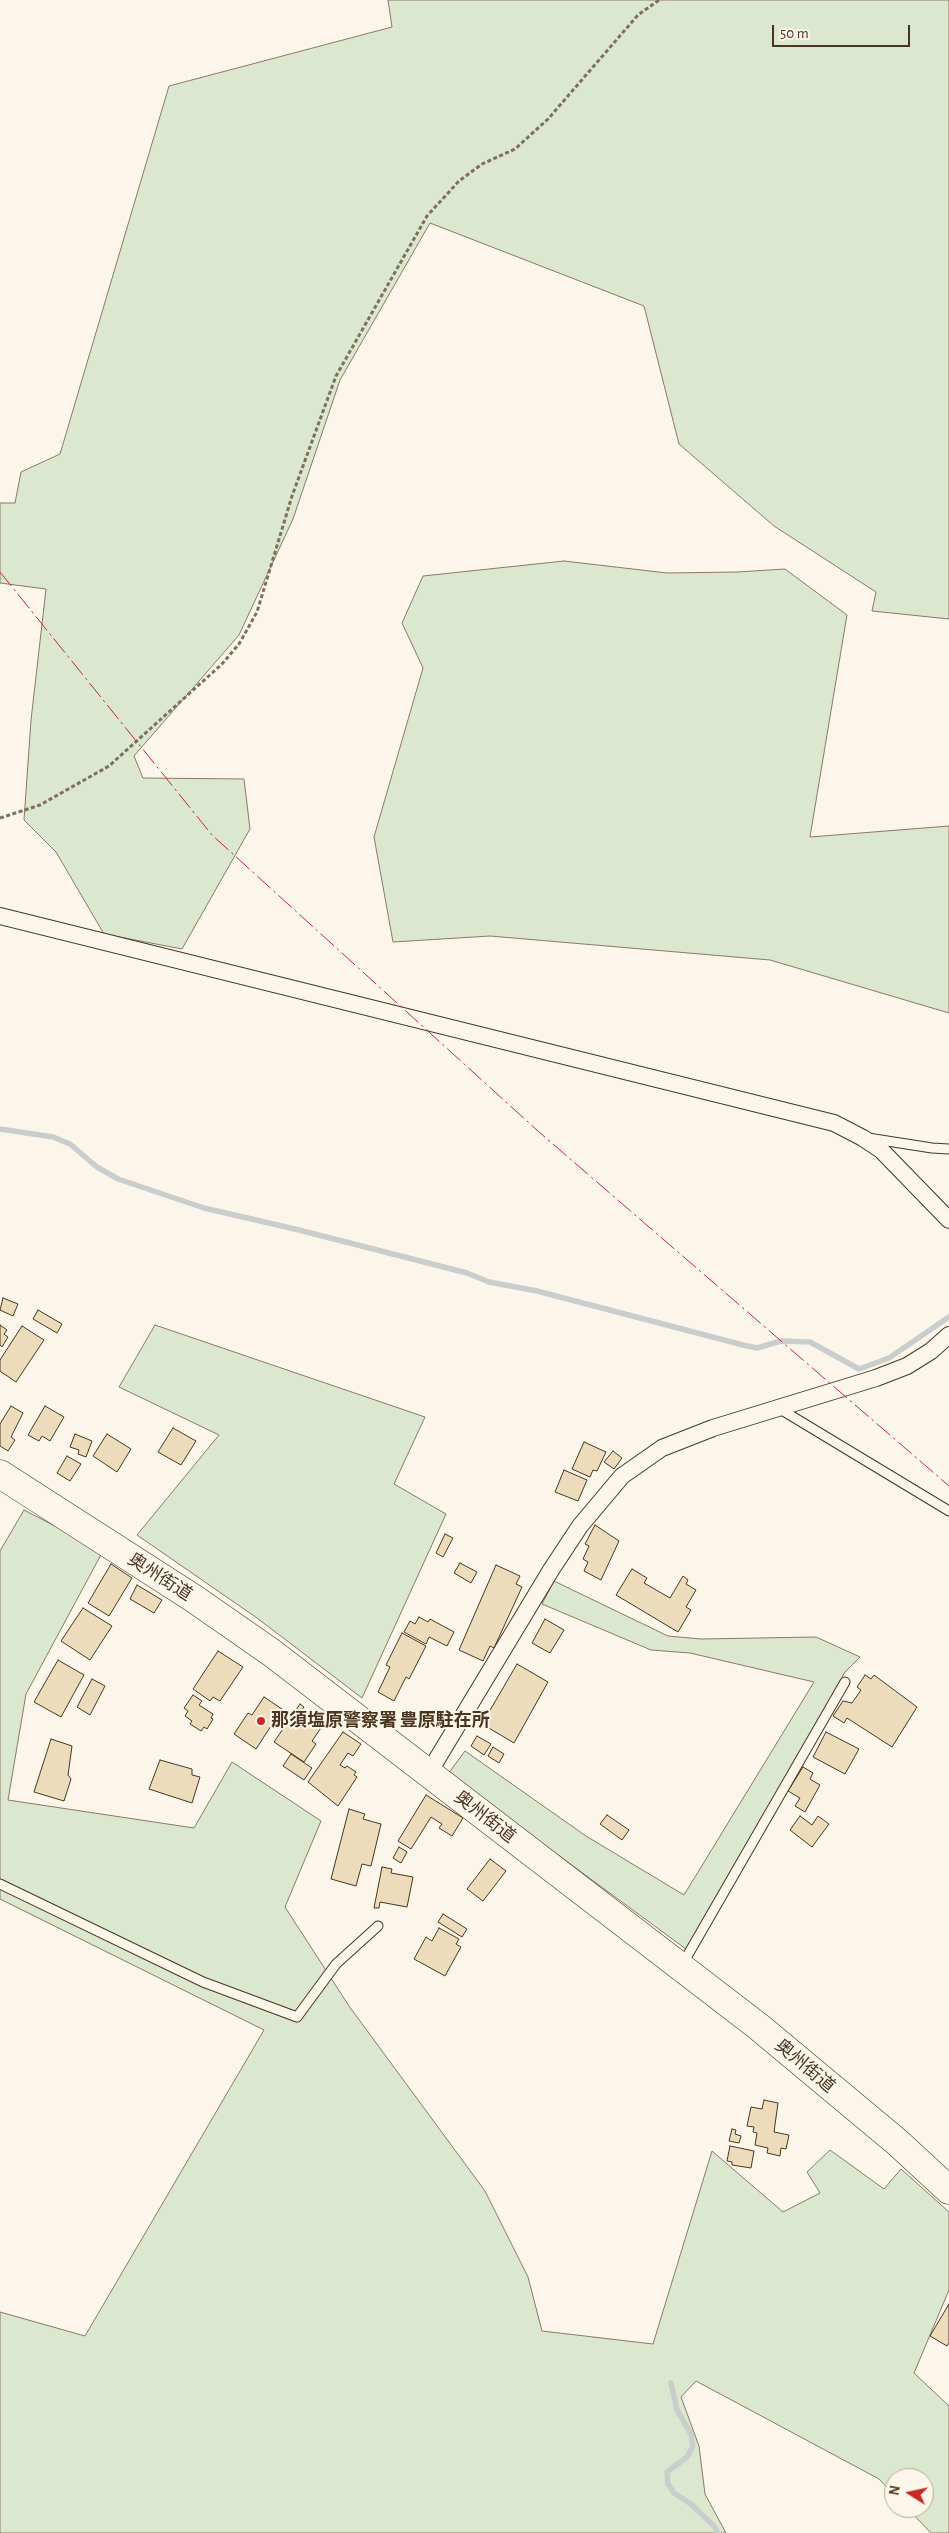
<!DOCTYPE html>
<meta charset="utf-8">
<style>
body{margin:0}
#map{position:relative;width:949px;height:2533px;overflow:hidden;background:#fbf6e9;font-family:"Alegreya Sans",sans-serif}
canvas{display:block}
.north{position:absolute;left:884px;top:2468px;width:50px;height:50px;box-sizing:border-box;background:#fbf6e9;border:1px solid #b4a999;border-radius:50%;rotate:280deg;font-size:14px;font-weight:700;line-height:20px;text-align:center;color:#4a3520}
.north::after{content:'';display:block;margin:auto;width:18px;height:22px;background:#c62828;clip-path:polygon(50% 0,100% 100%,50% 72%,0 100%)}
.scale{position:absolute;left:772px;top:25px;width:138px;height:22px;box-sizing:border-box;border:2px solid #4a3520;border-top:0;padding-left:6px;font-size:15px;line-height:18px;white-space:nowrap;color:#4a3520;-webkit-text-stroke:4px #fbf6e9;paint-order:stroke}
</style>
<div id="map">
<canvas width="949" height="2533"></canvas>
<div class="north">N</div>
<div class="scale">50 m</div>
</div>
<script>
const g = document.querySelector('canvas').getContext('2d');
g.lineJoin = 'round';
function fillPath(path, color) { g.fillStyle = color; g.fill(path, 'evenodd'); }
const toPath = rows => new Path2D(rows.map(r => 'M' + r).join(''));
function stroke(path, color, width, dash) { g.strokeStyle = color; g.lineWidth = width; g.lineCap = dash ? 'butt' : 'round'; g.setLineDash(dash || []); g.stroke(path); }
function write(font, color, halo, rows, align = 'center') {
  g.font = font + ' "Alegreya Sans","Noto Sans JP",sans-serif'; g.lineWidth = 4; g.setLineDash([]); g.textBaseline = 'middle'; g.strokeStyle = halo; g.fillStyle = color; for (const [text, x, y, turn = 0] of rows) {
    g.save(); g.translate(x, y); g.rotate((+turn || 0) * Math.PI / 180); g.textAlign = isNaN(turn) ? turn : align; if (halo) g.strokeText(text, 0, 0); g.fillText(text, 0, 0); g.restore();
  }
}
const green = toPath([
 [388,0,949,0,949,619,872,611,876,592,774,526,679,444,644,306,430,223,340,380,293,519,239,635,134,756,143,778,244,779,250,829,182,949,104,934,56,852,24,820,31,720,46,589,0,583,0,503,15,503,21,472,60,454,169,86,392,27,388,0],
 [564,561,667,573,737,572,785,569,847,615,810,837,949,826,949,1013,770,960,490,936,393,942,374,837,423,668,402,623,423,576,564,561],
 [155,1325,425,1417,394,1484,446,1514,362,1698,257,1618,137,1535,219,1435,119,1387,155,1325],
 [24,1510,103,1551,26,1694,8,1800,194,1828,232,1762,321,1821,285,1907,349,2006,485,2191,528,2277,542,2331,653,2344,712,2151,783,2212,820,2193,807,2172,830,2150,884,2189,901,2169,949,2212,949,2290,914,2373,949,2406,949,2533,931,2533,907,2508,924,2508,924,2478,894,2478,894,2495,879,2479,696,2381,681,2397,699,2446,705,2494,726,2533,0,2533,0,2312,85,2336,264,2030,0,1899,0,1551,24,1510],
 [554,1581,668,1636,701,1639,816,1637,860,1657,845,1672,690,1952,448,1774,465,1751,586,1836,684,1895,814,1682,690,1653,651,1650,542,1604,554,1581]
]);
fillPath(green, '#dce7d0');
stroke(green, '#887966', 1);
stroke(toPath([
 [0,1129,53,1137,70,1144,97,1167,118,1179,204,1208,299,1230,467,1273,489,1282,537,1291,743,1345,757,1348,781,1341,810,1342,859,1369,889,1358,949,1317],
 [671,2383,677,2410,691,2434,693,2446,687,2457,667,2472,668,2484,674,2493,691,2504,714,2526,718,2533]
]), '#c9cecd', 5.5);
const building = toPath([
 [3,1298,18,1304,13,1316,0,1310,3,1298],
 [38,1310,62,1324,57,1333,33,1319,38,1310],
 [0,1325,7,1330,4,1334,8,1337,2,1347,0,1345,0,1325],
 [22,1326,44,1340,16,1382,0,1371,0,1360,22,1326],
 [11,1406,23,1413,11,1437,15,1440,8,1451,0,1446,0,1424,11,1406],
 [45,1406,64,1417,50,1441,42,1436,39,1441,28,1435,45,1406],
 [173,1428,196,1441,181,1465,158,1452,173,1428],
 [75,1434,92,1441,86,1457,78,1454,79,1450,70,1447,75,1434],
 [107,1434,131,1449,117,1472,93,1456,107,1434],
 [584,1442,606,1452,597,1471,593,1470,590,1477,572,1469,584,1442],
 [613,1451,622,1458,614,1469,604,1462,613,1451],
 [67,1456,81,1464,70,1481,57,1473,67,1456],
 [564,1470,587,1480,578,1501,555,1492,564,1470],
 [595,1525,619,1541,601,1580,584,1571,588,1562,583,1559,589,1546,585,1544,595,1525],
 [445,1534,453,1538,443,1557,436,1553,445,1534],
 [460,1563,477,1572,471,1583,454,1573,460,1563],
 [111,1564,132,1578,109,1616,88,1603,111,1564],
 [496,1565,520,1576,516,1584,522,1587,494,1648,490,1646,483,1661,459,1650,496,1565],
 [632,1569,647,1578,644,1583,670,1598,683,1576,688,1580,686,1584,696,1590,686,1607,691,1610,678,1632,616,1595,632,1569],
 [137,1585,162,1600,154,1613,130,1599,137,1585],
 [83,1608,112,1626,90,1660,61,1641,83,1608],
 [419,1617,428,1622,430,1619,454,1632,447,1646,429,1637,426,1644,404,1632,410,1621,415,1624,419,1617],
 [545,1619,564,1630,550,1653,532,1643,545,1619],
 [402,1633,426,1646,409,1679,406,1677,394,1701,378,1692,390,1667,386,1665,402,1633],
 [218,1651,243,1667,220,1701,213,1697,210,1701,193,1689,218,1651],
 [58,1660,84,1675,61,1717,34,1702,58,1660],
 [517,1664,548,1682,514,1743,482,1724,517,1664],
 [865,1675,871,1679,874,1675,917,1707,892,1747,847,1718,844,1723,833,1716,843,1701,852,1703,861,1690,857,1687,865,1675],
 [92,1679,105,1686,90,1715,77,1707,92,1679],
 [193,1695,202,1701,199,1705,213,1714,211,1718,213,1719,207,1729,204,1727,201,1731,190,1724,192,1721,185,1716,188,1711,184,1708,193,1695],
 [264,1697,282,1709,256,1749,234,1734,248,1713,252,1715,264,1697],
 [300,1704,304,1707,301,1711,310,1717,312,1714,319,1719,317,1726,321,1728,312,1741,316,1744,304,1762,274,1742,300,1704],
 [343,1732,361,1744,353,1756,348,1753,340,1765,345,1768,347,1766,356,1772,354,1775,357,1777,338,1806,308,1782,343,1732],
 [826,1732,859,1749,845,1774,813,1757,826,1732],
 [477,1736,491,1744,484,1755,471,1746,477,1736],
 [51,1739,72,1746,68,1775,71,1779,64,1801,34,1792,51,1739],
 [493,1747,504,1754,499,1763,488,1756,493,1747],
 [291,1754,312,1768,304,1780,283,1766,291,1754],
 [160,1760,192,1769,192,1775,200,1777,192,1803,149,1789,160,1760],
 [803,1767,813,1773,810,1779,820,1785,805,1812,795,1806,800,1798,788,1791,803,1767],
 [426,1795,463,1818,452,1836,439,1828,442,1824,431,1817,411,1849,398,1841,426,1795],
 [349,1809,365,1814,363,1819,381,1824,371,1866,362,1864,356,1886,331,1879,349,1809],
 [607,1815,629,1830,622,1840,600,1824,607,1815],
 [800,1816,812,1825,818,1816,829,1824,812,1847,790,1830,800,1816],
 [399,1847,407,1852,401,1863,393,1858,399,1847],
 [490,1859,506,1871,483,1901,467,1889,490,1859],
 [382,1867,392,1869,391,1873,413,1877,407,1907,380,1902,379,1908,374,1908,382,1867],
 [443,1914,467,1929,462,1937,438,1922,443,1914],
 [439,1928,459,1939,456,1944,461,1947,445,1976,414,1959,426,1937,432,1941,439,1928],
 [764,2100,778,2103,774,2132,789,2135,786,2149,781,2148,780,2156,767,2153,768,2148,755,2145,757,2133,753,2132,754,2127,747,2126,751,2107,762,2109,764,2100],
 [732,2129,736,2130,735,2134,741,2136,739,2143,729,2141,732,2129],
 [730,2146,754,2151,751,2168,732,2165,732,2162,727,2161,730,2146],
 [949,2304,949,2343,947,2346,930,2336,949,2304]
]);
fillPath(building, '#ecdcbc');
stroke(building, '#4a3520', 1);
const service = toPath([
 [868,1138,932,1148,949,1149],
 [780,1409,949,1511],
 [0,1884,203,1982,297,2017,336,1964,378,1926],
 [682,1965,845,1682]
]);
const minor = toPath([
 [0,916,834,1123,863,1138,881,1150,949,1220],
 [428,1774,551,1570,580,1526,622,1476,662,1448,713,1428,876,1378,907,1366,931,1351,949,1335]
]);
const trunk = toPath([
 [0,1474,193,1598,272,1653,759,2027,897,2142,949,2190]
]);
stroke(service, '#4a3520', 11);
stroke(minor, '#4a3520', 18);
stroke(trunk, '#4a3520', 29);
stroke(toPath([
 [0,818,40,805,109,766,222,664,239,644,257,612,292,496,336,376,427,216,459,181,482,164,515,149,548,119,638,15,659,0]
]), '#7f6f5c', 3, [4, 2.5]);
stroke(service, '#fbf6e9', 9);
stroke(minor, '#fbf6e9', 16);
stroke(trunk, '#fbf6e9', 28);
stroke(toPath([
 [0,572,212,835,539,1132,949,1486]
]), '#c62828', 1, [18, 4, 2.5, 4]);
for (const [x, y, r, color] of [
 [261,1721,5,"#c62828"]
]) { const dot = new Path2D(); dot.arc(x, y, r, 0, 2 * Math.PI); g.fillStyle = color; g.fill(dot); stroke(dot, '#fbf6e9', 2); }
write('18px', '#4a3520', '#fbf6e9', [
 ["奥州街道",160,1577,33],
 ["奥州街道",485,1817,38],
 ["奥州街道",805,2066,40]
]);
write('bold 18px', '#4a3520', '#fbf6e9', [
 ["那須塩原警察署 豊原駐在所",271,1721]
], 'left');
</script>
